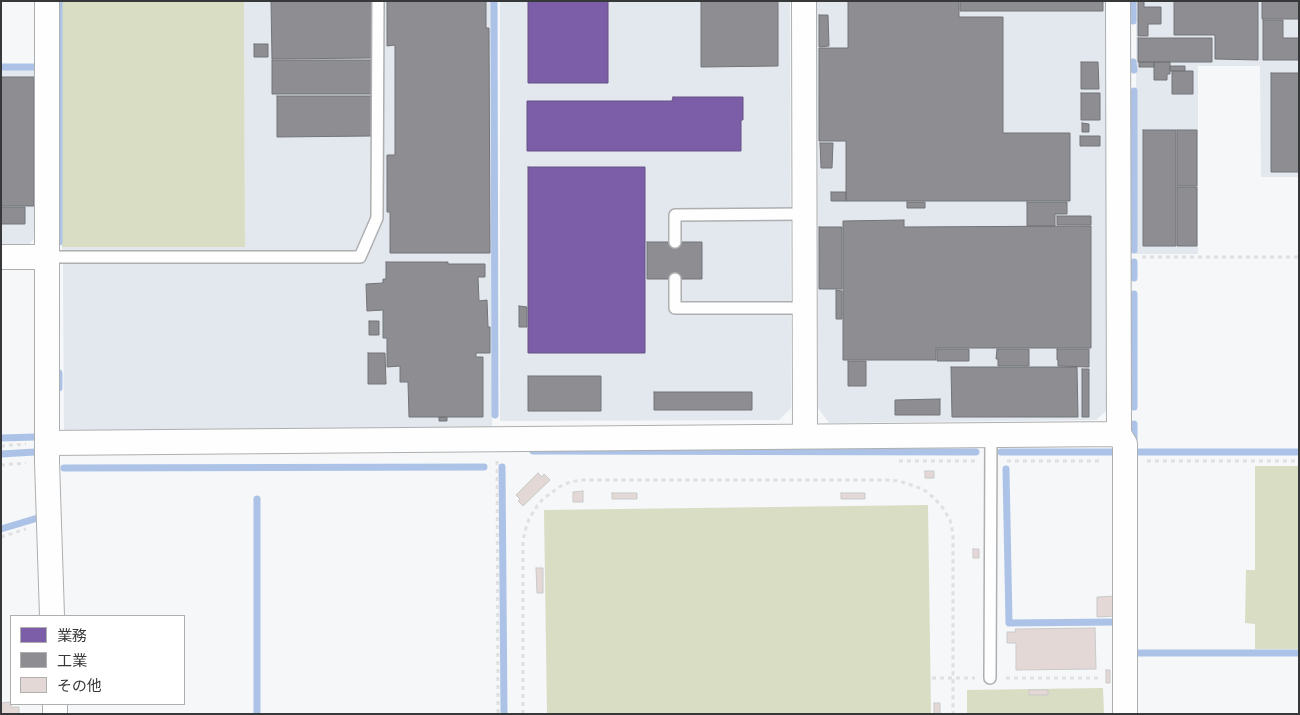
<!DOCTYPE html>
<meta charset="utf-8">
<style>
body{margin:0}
#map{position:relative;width:1300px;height:715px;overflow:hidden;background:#f5f7f9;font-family:Literata,"Noto Sans JP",serif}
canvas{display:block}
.frame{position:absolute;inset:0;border:2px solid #37383a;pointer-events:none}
.legend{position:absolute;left:10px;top:615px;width:175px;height:90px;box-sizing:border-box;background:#fff;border:1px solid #afafb0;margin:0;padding:6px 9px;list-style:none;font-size:15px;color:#37383a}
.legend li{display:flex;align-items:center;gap:10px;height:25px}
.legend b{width:25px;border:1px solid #afafb0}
</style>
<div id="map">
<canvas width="1300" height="715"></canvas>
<div class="frame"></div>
<ul class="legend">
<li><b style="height:14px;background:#7b5ea7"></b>業務</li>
<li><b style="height:14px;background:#8d8d92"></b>工業</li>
<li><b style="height:14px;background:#e4d8d7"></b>その他</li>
</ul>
</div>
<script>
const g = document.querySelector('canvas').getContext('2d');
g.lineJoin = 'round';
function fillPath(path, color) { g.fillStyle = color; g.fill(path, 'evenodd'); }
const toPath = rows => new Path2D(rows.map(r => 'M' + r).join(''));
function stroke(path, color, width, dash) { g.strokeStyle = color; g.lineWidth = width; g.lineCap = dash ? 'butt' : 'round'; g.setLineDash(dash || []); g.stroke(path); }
fillPath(toPath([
 [244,1,491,1,492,433,64,434,63,266,62,247,245,247],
 [500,1,790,1,791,408,779,420,500,421],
 [816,1,1106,1,1106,411,1096,420,829,423,818,408],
 [1136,1,1299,1,1299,177,1261,177,1260,66,1198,66,1198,254,1136,254],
 [1,69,36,69,37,235,27,247,1,247]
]), '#e3e7ee');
fillPath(toPath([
 [61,1,244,1,245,247,62,247],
 [1255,466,1299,466,1299,649,1255,649,1255,624,1245,623,1246,570,1255,570],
 [928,505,931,714,547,714,544,510],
 [1103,688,1104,714,967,714,967,690]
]), '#d9ddc3');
const offices = toPath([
 [528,1,608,1,608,83,528,83,528,1],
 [673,97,743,97,743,120,741,120,741,151,527,151,527,101,672,101,673,97],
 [528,167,645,167,645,353,528,353,528,167]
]);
fillPath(offices, '#7b5ea7');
stroke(offices, '#675386', 1);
const industry = toPath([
 [271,1,373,1,373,58,272,59,271,1],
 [387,1,486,1,486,28,489,28,490,253,390,253,390,212,387,212,387,155,395,155,395,45,387,46,387,1],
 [701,1,778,1,778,66,701,67,701,1],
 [848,1,959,1,959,17,1003,17,1003,133,1070,133,1070,201,846,201,846,141,819,141,819,48,848,48,848,1],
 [960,1,1103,1,1103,11,960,11,960,1],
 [1138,1,1144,1,1144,7,1161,7,1161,24,1148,24,1148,36,1138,36,1138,1],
 [1174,1,1258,1,1258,60,1215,59,1215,35,1174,35,1174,1],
 [1262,1,1299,1,1299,19,1262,19,1262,1],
 [819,15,828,15,829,46,819,47,819,15],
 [1263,20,1283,20,1283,38,1299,38,1299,60,1263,60,1263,20],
 [1138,38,1212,38,1212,62,1138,62,1138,38],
 [254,44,268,44,268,57,254,57,254,44],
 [272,60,372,60,372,94,272,94,272,60],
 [1081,62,1098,62,1099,89,1081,89,1081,62],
 [1139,62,1154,62,1154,67,1139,67,1139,62],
 [1154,62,1170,62,1170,74,1167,74,1167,80,1154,80,1154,62],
 [1170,66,1185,66,1185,71,1170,71,1170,66],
 [1172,71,1193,71,1193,94,1172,94,1172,71],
 [1271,73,1299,73,1299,172,1271,172,1271,73],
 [1,77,34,77,34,206,1,206,1,77],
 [1081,93,1100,93,1100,120,1081,120,1081,93],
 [277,96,372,96,372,136,277,137,277,96],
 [1082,123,1089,124,1089,132,1082,132,1082,123],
 [1143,130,1176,130,1176,246,1143,246,1143,130],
 [1177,130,1197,130,1197,186,1177,186,1177,130],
 [1080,136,1100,136,1100,146,1080,146,1080,136],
 [820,143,833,143,832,168,821,168,820,143],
 [1177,187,1197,187,1197,246,1177,246,1177,187],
 [831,192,846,192,846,201,831,201,831,192],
 [907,202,925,202,925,208,907,208,907,202],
 [1027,202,1067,202,1067,214,1055,214,1055,226,1027,226,1027,202],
 [1,207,25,207,25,224,1,224,1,207],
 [1057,216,1091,216,1091,225,1057,225,1057,216],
 [904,220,904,227,1091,226,1091,348,936,348,936,360,843,360,843,221,904,220],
 [819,227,842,227,842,289,819,289,819,227],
 [647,242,702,242,702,279,647,279,647,242],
 [386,262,448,262,448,264,485,264,485,277,478,277,479,301,487,300,488,327,490,327,490,353,476,353,476,357,483,357,483,417,409,417,408,382,400,382,400,366,387,367,387,338,383,338,383,310,367,311,366,284,383,283,383,279,386,279,386,262],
 [836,290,842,291,842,319,836,319,836,290],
 [519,306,527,307,527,327,519,327,519,306],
 [369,321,379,321,379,335,369,335,369,321],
 [937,349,969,349,969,361,937,361,937,349],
 [997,349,1029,349,1029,366,998,366,998,359,996,359,997,349],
 [1057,349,1089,349,1089,367,1058,366,1058,360,1057,360,1057,349],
 [368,353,385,353,386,384,368,384,368,353],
 [848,361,866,361,866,386,848,386,848,361],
 [951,367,1077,367,1078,417,952,417,951,367],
 [1082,369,1089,369,1089,417,1082,417,1082,369],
 [528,376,601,376,601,411,528,411,528,376],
 [654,392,752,392,752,410,654,410,654,392],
 [940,399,940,415,895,415,895,400,940,399],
 [439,417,447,417,447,421,439,421,439,417]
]);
fillPath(industry, '#8d8d92');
stroke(industry, '#737478', 1);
stroke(toPath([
 [59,1,59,242],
 [494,1,495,415],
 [1133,21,1133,1],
 [1133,62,1134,70],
 [1,67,34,67],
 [1134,91,1134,250],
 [1134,262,1134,278],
 [1134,294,1134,407],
 [59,373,59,388],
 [1134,424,1134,445],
 [1,438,36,437],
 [533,451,976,452],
 [1001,452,1116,452],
 [1133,452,1299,452],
 [1,454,35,452],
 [502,467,504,714],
 [64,468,484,467],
 [1006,469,1009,623,1115,622],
 [1,529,41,517],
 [1135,653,1299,653],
 [257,714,257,499]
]), '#acc3e7', 7);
const building = toPath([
 [925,471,934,471,934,478,925,478,925,471],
 [538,473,542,477,544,474,550,480,523,506,518,501,520,499,516,495,538,473],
 [583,491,583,502,573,502,573,492,583,491],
 [612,493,637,493,637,499,612,499,612,493],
 [841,493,865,493,865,499,841,499,841,493],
 [973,549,979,549,979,558,973,558,973,549],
 [536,568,543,568,543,593,537,593,536,568],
 [1116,596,1117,616,1097,617,1097,597,1116,596],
 [1095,628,1096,669,1016,670,1016,643,1007,643,1007,632,1016,632,1015,629,1095,628],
 [1106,670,1110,670,1110,683,1106,683,1106,670],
 [1029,690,1048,690,1048,695,1029,695,1029,690],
 [11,702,11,707,19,707,19,714,1,714,1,703,11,702],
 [934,703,940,703,940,714,934,714,934,703]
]);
fillPath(building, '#e4d8d7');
stroke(building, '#c9c9ca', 1);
const service = toPath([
 [675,242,675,215,804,214],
 [47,257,360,257,377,218,378,1],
 [675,279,675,308,805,308],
 [990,678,991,435]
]);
const minor = toPath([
 [47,1,47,462,52,616],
 [804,1,805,436],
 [1118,1,1119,434,1125,444,1125,714],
 [1,257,47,257],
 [47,443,1119,434],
 [55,704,55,714]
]);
stroke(service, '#aeafb0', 14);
stroke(minor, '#aeafb0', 26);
stroke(toPath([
 [1142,257,1299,257],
 [1,446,26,444],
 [497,461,498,714],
 [899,461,976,461],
 [1007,461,1103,461],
 [1147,461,1299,461],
 [1,465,26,463],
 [1,537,26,529],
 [932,678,975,678],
 [1006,678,1098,678],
 [523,714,523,541,525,531,529,519,537,506,543,499,559,487,570,482,581,480,887,480,899,481,923,489,934,498,943,508,950,520,953,534,953,714]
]), '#e0e0e1', 3, [4, 4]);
stroke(service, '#fefefe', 11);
stroke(minor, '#fefefe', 24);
</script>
